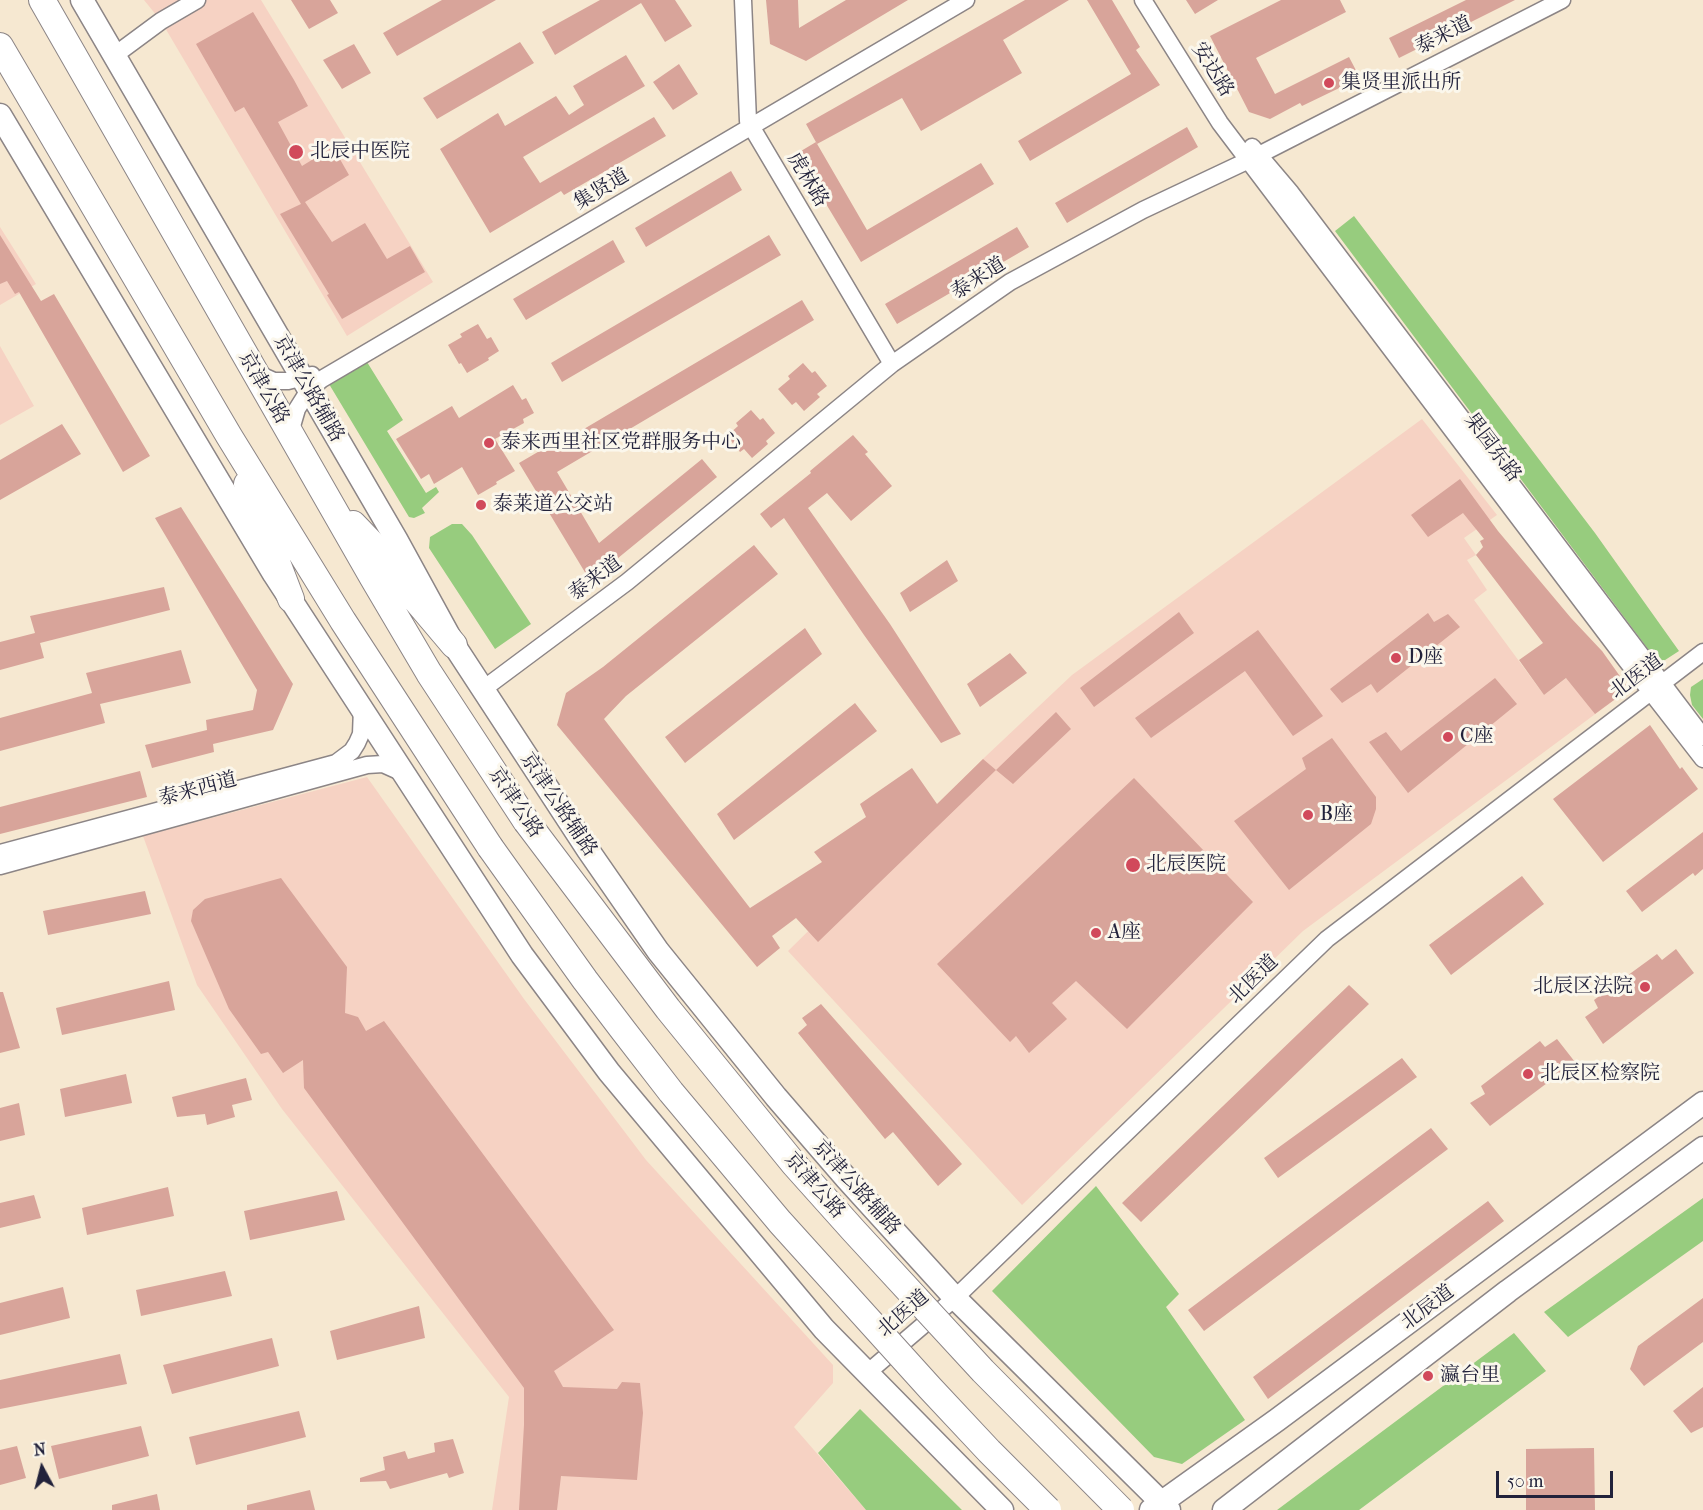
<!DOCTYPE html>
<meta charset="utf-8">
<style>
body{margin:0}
#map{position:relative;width:1703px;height:1510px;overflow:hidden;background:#f6e8d1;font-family:"IM FELL French Canon",serif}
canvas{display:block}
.north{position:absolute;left:12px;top:1438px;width:60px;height:60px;-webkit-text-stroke:4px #fbf7ec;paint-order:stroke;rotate:353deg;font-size:16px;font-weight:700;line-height:24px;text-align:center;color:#22223b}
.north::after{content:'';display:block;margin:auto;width:21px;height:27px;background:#22223b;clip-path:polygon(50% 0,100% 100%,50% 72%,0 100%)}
.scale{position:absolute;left:1496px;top:1471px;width:117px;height:27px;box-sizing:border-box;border:3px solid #22223b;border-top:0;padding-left:8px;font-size:18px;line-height:21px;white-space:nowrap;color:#22223b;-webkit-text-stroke:4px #fbf7ec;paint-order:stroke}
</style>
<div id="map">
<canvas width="1703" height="1510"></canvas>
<div class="north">N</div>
<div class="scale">50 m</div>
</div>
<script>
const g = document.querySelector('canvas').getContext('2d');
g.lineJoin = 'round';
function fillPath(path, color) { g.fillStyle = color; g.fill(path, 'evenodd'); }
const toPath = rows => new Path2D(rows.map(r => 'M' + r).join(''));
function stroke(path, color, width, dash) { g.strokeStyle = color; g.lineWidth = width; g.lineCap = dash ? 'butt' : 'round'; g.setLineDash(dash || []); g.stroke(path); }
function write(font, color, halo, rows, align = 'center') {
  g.font = font + ' "IM FELL French Canon","Noto Serif SC",serif'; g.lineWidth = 6; g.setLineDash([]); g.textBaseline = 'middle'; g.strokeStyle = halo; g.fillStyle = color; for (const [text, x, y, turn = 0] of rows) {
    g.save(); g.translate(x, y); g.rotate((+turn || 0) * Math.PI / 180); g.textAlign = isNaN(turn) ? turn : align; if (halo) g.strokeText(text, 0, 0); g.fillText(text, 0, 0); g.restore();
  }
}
fillPath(toPath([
 [144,0,261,0,433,282,347,336,161,21],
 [0,227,36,284,0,305],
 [0,346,34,406,0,425],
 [1422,419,1497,515,1464,538,1476,555,1467,560,1487,590,1474,600,1544,695,1602,651,1629,689,1303,931,1022,1205,788,951,985,757,1072,675],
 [367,777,524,999,646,1160,833,1365,833,1383,794,1427,866,1510,492,1510,509,1397,282,1109,197,985,143,836]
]), '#f6d2c3');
fillPath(toPath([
 [1354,216,1595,533,1679,651,1662,662,1654,657,1335,231],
 [367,362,403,420,387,431,426,493,436,487,439,492,422,508,425,513,414,518,409,517,329,384],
 [452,524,462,524,472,535,531,624,495,649,429,548,430,537],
 [1703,679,1703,719,1692,705,1690,695,1691,687],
 [1096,1186,1179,1294,1166,1307,1245,1420,1182,1464,1154,1457,992,1291],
 [1703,1198,1703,1241,1568,1337,1544,1312],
 [1514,1333,1546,1371,1359,1510,1277,1510],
 [860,1409,962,1510,866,1510,818,1453]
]), '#97cc7e');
fillPath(toPath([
 [291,0,330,0,338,13,309,29],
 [442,0,496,0,397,56,383,33],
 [600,0,675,0,692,26,665,42,641,3,555,55,542,32],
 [766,0,798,0,799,28,846,0,908,0,806,61,770,44],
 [1025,0,1069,0,1003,40,1022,73,921,131,902,98,817,144,806,124],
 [1087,0,1112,0,1140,47,1136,50,1160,85,1030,161,1018,141,1131,74],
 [1186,0,1218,0,1195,14],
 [1281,0,1340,0,1346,12,1256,58,1275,94,1349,57,1360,78,1302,106,1300,103,1270,119,1249,112,1210,36],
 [1466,0,1515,0,1399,58,1389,38],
 [253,12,294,80,308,106,278,122,302,166,333,147,349,175,305,202,332,242,365,223,387,259,410,246,425,272,342,319,327,295,329,294,280,214,301,204,244,107,235,112,196,44],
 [520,42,534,63,437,119,423,98],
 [354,44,371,73,342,89,323,60],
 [626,55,645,86,523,157,540,183,654,117,666,136,564,195,561,191,490,233,440,149,498,113,505,126,556,96,569,115,584,105,573,86],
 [679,64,698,94,673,110,653,82],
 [1187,127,1198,147,1067,223,1055,203],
 [816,142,867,230,981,163,994,184,861,262,796,154],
 [731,171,742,190,646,247,635,228],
 [1017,227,1029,247,897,324,885,304],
 [0,235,41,301,54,294,150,456,123,472,19,292,15,294,7,281,0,284],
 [769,235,781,255,562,382,551,363],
 [613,240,625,262,526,320,513,299],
 [802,300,814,320,557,472,599,543,702,459,717,477,612,563,613,565,589,579,519,463,543,449,545,452],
 [478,324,487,339,491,337,499,351,488,358,489,360,467,373,461,363,459,364,448,345,462,337,460,334],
 [803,363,812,373,815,371,827,386,817,394,820,397,804,411,796,402,792,405,778,389,790,379,788,376],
 [513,385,522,400,526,398,534,413,523,419,524,423,495,439,515,471,496,482,497,484,478,495,462,467,434,484,429,474,421,479,396,439,452,406,459,418],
 [751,410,760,420,763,418,775,433,766,441,768,444,752,458,744,449,740,452,727,436,738,426,736,423],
 [62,424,81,454,0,500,0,460],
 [853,435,868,452,865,454,892,486,851,521,827,493,808,508,890,624,961,734,941,743,864,635,784,518,771,528,760,514,811,473,810,471],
 [1460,479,1498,531,1571,618,1602,651,1629,689,1595,714,1566,678,1544,695,1519,660,1543,643,1476,555,1483,547,1480,541,1484,539,1463,513,1428,537,1411,515],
 [181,507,293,684,273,730,213,744,214,752,152,768,145,745,207,730,206,720,253,710,257,690,155,518],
 [754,545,778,574,626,696,604,719,750,908,822,862,814,852,866,817,860,804,912,768,937,804,983,759,996,770,818,942,796,918,772,936,780,948,757,967,557,725,566,693,603,667],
 [947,560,958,581,910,612,900,593],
 [164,587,170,610,40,643,44,658,0,670,0,642,35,633,30,616],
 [1179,612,1194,633,1094,707,1080,688],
 [1428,613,1434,622,1448,614,1460,627,1377,693,1371,684,1342,703,1330,689],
 [805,628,822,654,685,763,665,737],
 [1258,630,1323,716,1293,736,1245,671,1151,738,1135,718],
 [181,650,191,683,100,704,105,723,0,751,0,718,92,693,86,673],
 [1010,653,1027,673,980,707,967,684],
 [1495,678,1517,704,1408,793,1369,742,1386,732,1401,751],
 [855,703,877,731,734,840,717,814],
 [1056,712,1071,729,1013,784,996,770],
 [1650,725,1680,769,1682,767,1698,789,1603,862,1553,799],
 [1332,738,1376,797,1376,809,1371,824,1289,890,1234,821,1306,769,1302,758],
 [140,771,147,797,0,834,0,807],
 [1134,778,1253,902,1127,1029,1076,981,1052,1003,1067,1019,1029,1053,1016,1036,1010,1042,937,964],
 [1703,832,1703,869,1695,876,1693,873,1642,912,1626,891],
 [1522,876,1544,904,1451,975,1429,945],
 [281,878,347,967,345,1013,358,1017,366,1031,384,1021,614,1330,554,1371,563,1387,617,1389,622,1382,640,1383,643,1413,637,1480,561,1476,557,1510,519,1510,524,1425,524,1388,304,1088,303,1060,283,1073,268,1052,261,1054,229,1009,191,921,193,910,205,899],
 [145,891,151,914,48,935,43,911],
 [1676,949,1694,973,1603,1044,1585,1017,1598,1008,1594,1000,1657,954,1662,960],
 [169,981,175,1010,62,1035,56,1008],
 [1349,985,1369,1004,1141,1222,1122,1203],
 [0,992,3,992,20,1048,0,1053],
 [821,1004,962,1164,938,1186,893,1132,885,1139,798,1033,807,1025,802,1018],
 [1557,1039,1575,1062,1490,1126,1470,1103,1485,1094,1481,1086,1540,1041,1545,1047],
 [1402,1058,1417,1077,1278,1178,1264,1158],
 [126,1074,132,1103,65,1117,60,1089],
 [246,1078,252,1100,232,1105,235,1117,207,1125,205,1114,177,1117,172,1097],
 [19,1103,25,1135,0,1141,0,1108],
 [1431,1128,1448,1149,1204,1331,1188,1310],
 [168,1187,174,1216,87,1235,82,1208],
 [337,1191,345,1220,250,1240,244,1211],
 [34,1195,41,1218,0,1228,0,1203],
 [1488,1201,1504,1221,1268,1399,1253,1377],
 [225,1271,232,1296,141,1316,136,1290],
 [63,1287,70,1318,0,1335,0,1303],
 [1703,1298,1703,1342,1644,1386,1630,1369,1638,1346],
 [419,1306,425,1338,337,1360,330,1331],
 [272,1338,279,1366,172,1394,163,1365],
 [120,1354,127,1384,0,1409,0,1380],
 [1703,1387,1703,1427,1691,1433,1673,1411],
 [299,1411,306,1437,196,1465,189,1437],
 [141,1426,149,1456,59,1479,51,1446],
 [453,1439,464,1473,449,1478,447,1473,390,1489,386,1481,360,1482,360,1478,385,1470,383,1457,405,1451,408,1459,435,1452,434,1443],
 [17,1446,26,1478,0,1485,0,1450],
 [1594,1448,1595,1510,1526,1510,1526,1449],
 [310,1490,315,1510,247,1510,247,1505],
 [157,1494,160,1510,112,1510,112,1505]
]), '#d8a49a');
const minor = toPath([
 [743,0,748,121,892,364],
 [1143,0,1220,123,1626,660,1703,759],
 [115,55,161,21,197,0],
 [1252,147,1291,193,1703,737],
 [256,373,274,381,288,381,312,375],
 [293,437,292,426,297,409,309,390,322,379,966,0],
 [482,690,627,582,892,364,1010,282,1143,210,1249,160,1562,0],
 [0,853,336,763,352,751,357,743,361,734,362,708],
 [0,866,367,765,383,764,403,773],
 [866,1374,955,1298,1327,939,1703,652]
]);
const major = toPath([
 [82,0,396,539,454,645,588,850,658,951,776,1097,846,1178,955,1298,1169,1510],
 [0,115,274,574,522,955,609,1072,824,1329,1002,1510],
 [1151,1510,1277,1420,1703,1103],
 [1224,1510,1508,1291,1703,1148]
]);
const highway = toPath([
 [42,0,373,578,429,673,526,821],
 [0,46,229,436,343,621,490,847],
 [247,484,291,599],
 [353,524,378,550,410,593,454,645]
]);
stroke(minor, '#8c8586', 19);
stroke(major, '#8c8586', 25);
stroke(highway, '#8c8586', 28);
stroke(minor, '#fff', 16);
stroke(major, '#fff', 22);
stroke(highway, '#fff', 26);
const highwayBridge = toPath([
 [526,821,668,1009,794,1164,854,1231,983,1371,1121,1510],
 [490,847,585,980,623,1030,671,1092,780,1222,930,1388,989,1451,1048,1510]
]);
stroke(highwayBridge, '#8c8586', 28, []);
stroke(highwayBridge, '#fff', 26);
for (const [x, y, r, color] of [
 [1329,83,6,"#d1495b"],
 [296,152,8,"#d1495b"],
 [489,443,6,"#d1495b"],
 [481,505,6,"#d1495b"],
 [1396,658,6,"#d1495b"],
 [1448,737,6,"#d1495b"],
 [1308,815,6,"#d1495b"],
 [1133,865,8,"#d1495b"],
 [1096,933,6,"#d1495b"],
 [1645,987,6,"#d1495b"],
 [1528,1074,6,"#d1495b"],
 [1428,1376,6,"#d1495b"]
]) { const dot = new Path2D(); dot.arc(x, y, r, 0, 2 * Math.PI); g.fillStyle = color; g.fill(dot); stroke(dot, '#fbf7ec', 2); }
write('20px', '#22223b', '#fbf7ec', [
 ["泰来道",1444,36,-27],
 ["安达路",1212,70,58],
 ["虎林路",807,180,59],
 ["集贤道",602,190,-31],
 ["泰来道",979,279,-33],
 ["京津公路",263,388,60],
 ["京津公路辅路",308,389,60],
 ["果园东路",1492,448,53],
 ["泰来道",596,579,-37],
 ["北医道",1637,677,-37],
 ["泰来西道",198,790,-15],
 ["京津公路",515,803,56],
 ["京津公路辅路",558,805,56],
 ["北医道",1254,980,-44],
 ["京津公路",814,1186,49],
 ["京津公路辅路",856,1188,48],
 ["北辰道",1428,1308,-37],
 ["北医道",904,1314,-41]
]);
write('20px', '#22223b', '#fbf7ec', [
 ["集贤里派出所",1341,83],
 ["北辰中医院",310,152],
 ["泰来西里社区党群服务中心",501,443],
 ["泰莱道公交站",493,505],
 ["D座",1408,658],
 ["C座",1460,737],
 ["B座",1320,815],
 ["北辰医院",1146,865],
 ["A座",1108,933],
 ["北辰区法院",1633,987,"right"],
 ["北辰区检察院",1540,1074],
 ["瀛台里",1440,1376]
], 'left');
</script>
